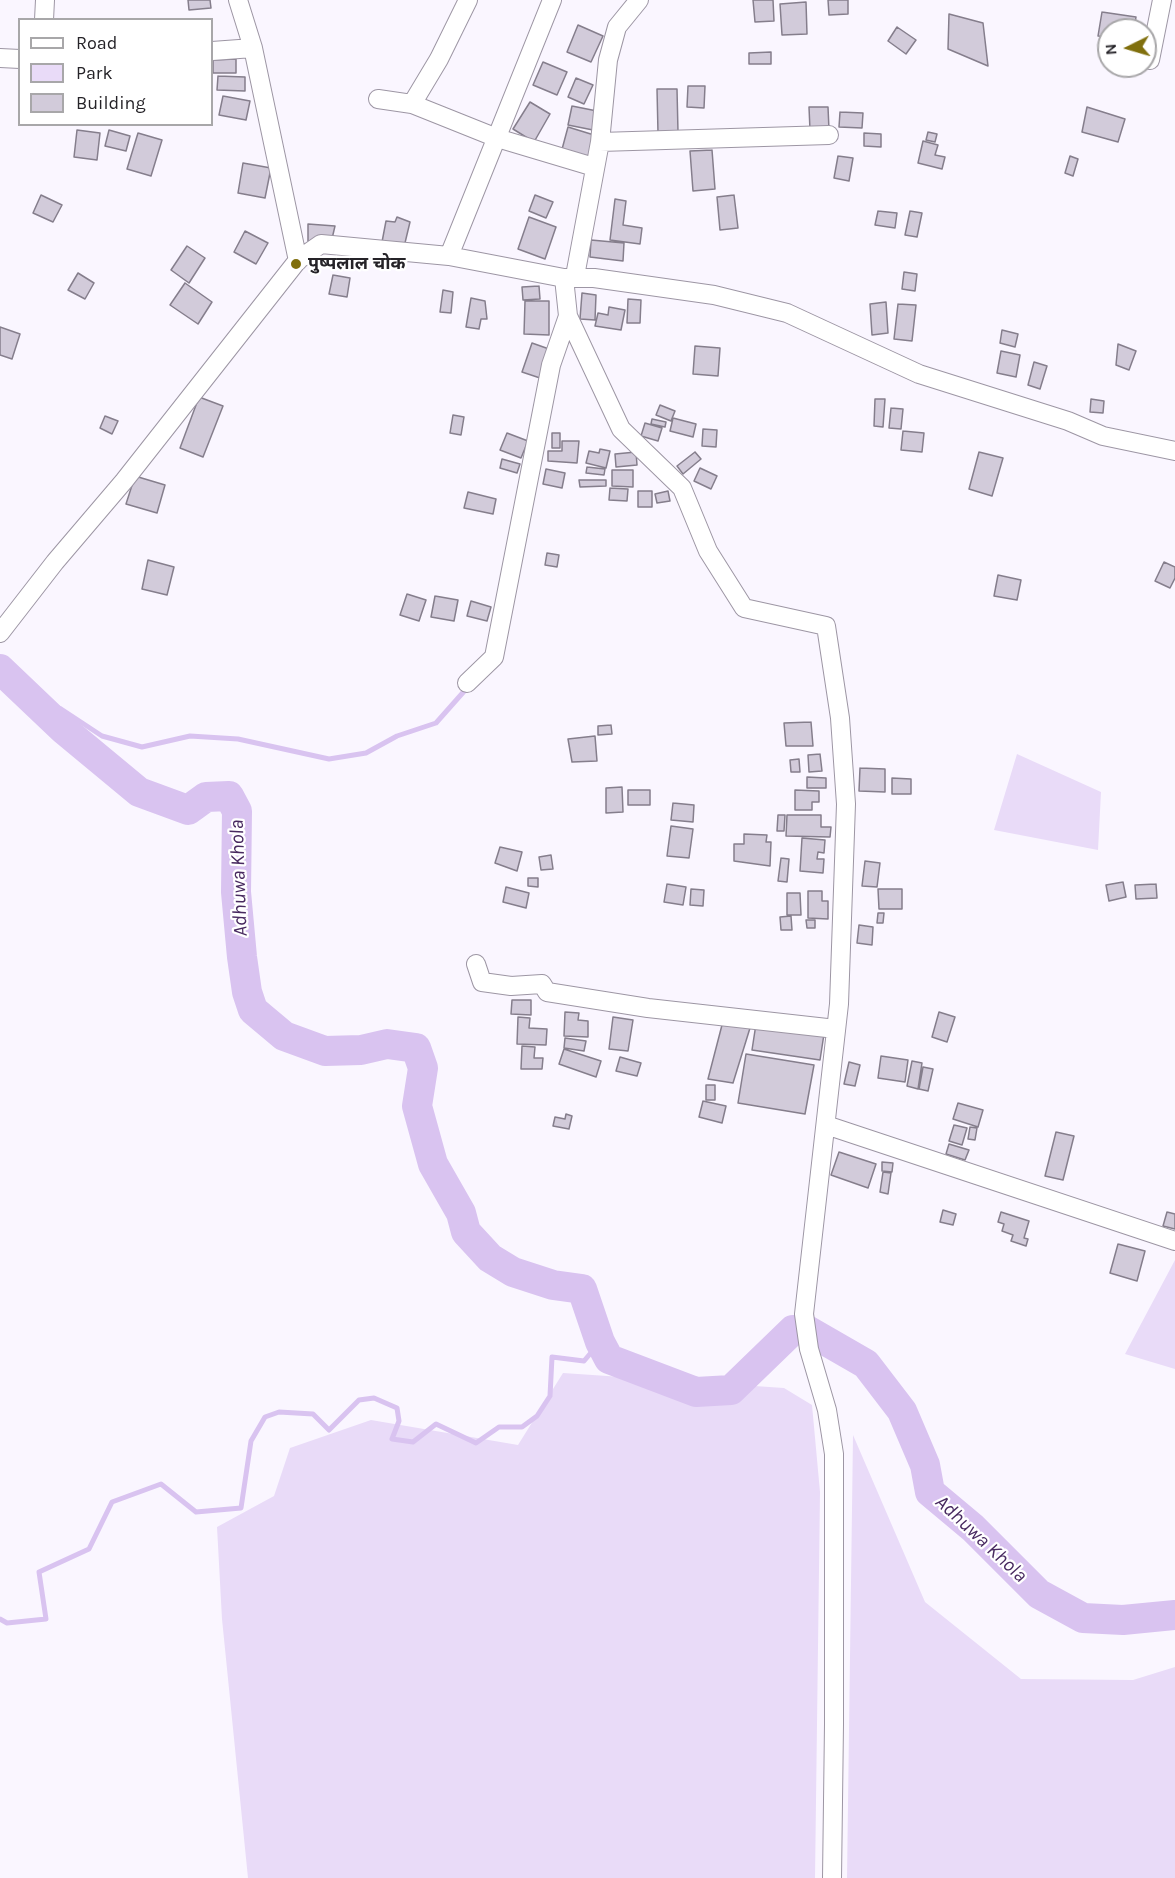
<!DOCTYPE html>
<meta charset="utf-8">
<style>
body{margin:0}
#map{position:relative;width:1175px;height:1878px;overflow:hidden;background:#faf6ff;font-family:Karla,sans-serif}
canvas{display:block}
.legend{position:absolute;left:18px;top:18px;width:195px;height:108px;box-sizing:border-box;background:#fff;border:2px solid #a8a7a9;margin:0;padding:8px 10px;list-style:none;font-size:18px;color:#252328}
.legend li{display:flex;align-items:center;gap:12px;height:30px}
.legend b{width:30px;border:2px solid #a8a7a9}
.north{position:absolute;left:1097px;top:18px;width:60px;height:60px;box-sizing:border-box;background:#fff;border:2px solid #a8a7a9;border-radius:50%;rotate:265deg;font-size:16px;font-weight:700;line-height:24px;text-align:center;color:#252328}
.north::after{content:'';display:block;margin:auto;width:21px;height:27px;background:#806f0d;clip-path:polygon(50% 0,100% 100%,50% 72%,0 100%)}
</style>
<div id="map">
<canvas width="1175" height="1878"></canvas>
<ul class="legend">
<li><b style="height:8px;background:#fff"></b>Road</li>
<li><b style="height:16px;background:#e9dbf8"></b>Park</li>
<li><b style="height:16px;background:#d2cbda"></b>Building</li>
</ul>
<div class="north">N</div>
</div>
<script>
const g = document.querySelector('canvas').getContext('2d');
g.lineJoin = 'round';
function fillPath(path, color) { g.fillStyle = color; g.fill(path, 'evenodd'); }
const toPath = rows => new Path2D(rows.map(r => 'M' + r).join(''));
function stroke(path, color, width, dash) { g.strokeStyle = color; g.lineWidth = width; g.lineCap = dash ? 'butt' : 'round'; g.setLineDash(dash || []); g.stroke(path); }
function write(font, color, halo, rows, align = 'center') {
  g.font = font + ' Karla,"Noto Sans Devanagari",sans-serif'; g.lineWidth = 4.5; g.setLineDash([]); g.textBaseline = 'middle'; g.strokeStyle = halo; g.fillStyle = color; for (const [text, x, y, turn = 0] of rows) {
    g.save(); g.translate(x, y); g.rotate((+turn || 0) * Math.PI / 180); g.textAlign = isNaN(turn) ? turn : align; if (halo) g.strokeText(text, 0, 0); g.fillText(text, 0, 0); g.restore();
  }
}
fillPath(toPath([
 [1017,754,1101,792,1098,850,994,830],
 [1175,1260,1175,1369,1125,1354],
 [563,1373,784,1388,812,1405,820,1492,815,1878,248,1878,222,1619,217,1527,274,1496,290,1448,371,1420,518,1445],
 [853,1435,925,1602,1021,1679,1133,1680,1175,1667,1175,1878,847,1878]
]), '#e9dbf8');
stroke(toPath([
 [35,701,61,709,102,736,142,747,190,736,238,739,329,759,366,753,397,736,436,723,467,688],
 [0,1619,7,1623,46,1619,39,1572,89,1549,112,1502,161,1484,196,1512,241,1508,251,1441,265,1417,279,1412,313,1414,329,1430,359,1400,374,1398,397,1408,399,1421,392,1439,413,1442,436,1424,476,1443,499,1427,522,1427,537,1416,550,1396,552,1357,584,1361,600,1342]
]), '#d9c3f0', 5);
stroke(toPath([
 [0,669,63,729,139,792,188,810,206,797,229,796,237,811,236,892,242,957,247,992,253,1010,284,1036,325,1051,361,1050,387,1044,416,1048,423,1068,417,1106,433,1164,461,1213,466,1232,490,1258,513,1272,553,1285,582,1289,600,1342,609,1359,696,1392,731,1390,793,1330,807,1330,866,1364,902,1411,925,1465,930,1492,973,1528,1039,1594,1083,1618,1123,1620,1175,1615]
]), '#d9c3f0', 30);
const building = toPath([
 [188,0,210,0,211,8,189,10,188,0],
 [753,0,773,0,774,21,755,22,753,0],
 [828,0,848,0,848,14,829,15,828,0],
 [806,2,807,34,782,35,780,4,806,2],
 [1102,12,1136,17,1134,30,1109,30,1109,37,1098,36,1102,12],
 [949,14,983,23,988,66,948,49,949,14],
 [578,25,603,36,591,62,567,52,578,25],
 [897,27,916,40,906,54,888,41,897,27],
 [771,52,771,64,749,64,749,53,771,52],
 [236,59,236,73,213,73,213,60,236,59],
 [543,62,567,72,557,95,533,85,543,62],
 [218,76,245,77,245,91,217,90,218,76],
 [576,78,593,85,584,104,568,97,576,78],
 [688,86,705,86,704,108,687,107,688,86],
 [657,89,677,89,678,132,658,133,657,89],
 [223,96,250,101,246,120,219,115,223,96],
 [530,102,550,114,534,142,513,129,530,102],
 [572,106,597,111,593,130,568,125,572,106],
 [809,107,828,107,829,130,810,130,809,107],
 [1087,107,1125,119,1118,142,1082,132,1087,107],
 [840,112,863,113,862,128,839,127,840,112],
 [568,127,594,135,587,161,561,153,568,127],
 [77,130,100,133,97,160,74,157,77,130],
 [109,130,130,136,126,151,105,146,109,130],
 [928,132,937,134,935,142,926,140,928,132],
 [138,133,162,140,151,176,127,169,138,133],
 [864,133,881,134,881,147,864,146,864,133],
 [923,141,938,145,935,155,945,157,942,169,918,163,923,141],
 [712,150,715,189,693,191,690,151,712,150],
 [838,156,853,158,849,181,834,178,838,156],
 [1070,156,1078,159,1073,176,1065,173,1070,156],
 [243,163,271,168,265,198,238,193,243,163],
 [41,195,62,205,53,222,33,213,41,195],
 [535,195,553,202,546,218,529,211,535,195],
 [734,195,738,228,720,230,717,197,734,195],
 [615,199,626,201,623,225,642,228,640,244,610,240,615,199],
 [878,211,897,213,895,228,875,225,878,211],
 [910,211,922,213,917,237,905,235,910,211],
 [397,217,410,222,404,247,382,242,386,221,395,222,397,217],
 [529,217,556,227,545,259,518,249,529,217],
 [308,224,335,226,331,243,308,241,308,224],
 [245,231,268,243,256,264,234,252,245,231],
 [591,240,624,243,623,261,590,257,591,240],
 [187,246,205,258,189,283,171,270,187,246],
 [904,272,917,274,915,291,902,289,904,272],
 [78,273,94,283,85,299,68,290,78,273],
 [333,275,350,278,347,297,329,294,333,275],
 [185,283,212,302,198,324,170,305,185,283],
 [539,286,540,299,523,300,522,287,539,286],
 [443,290,453,292,451,313,440,312,443,290],
 [582,293,596,295,595,320,580,319,582,293],
 [471,298,485,301,487,319,481,319,479,329,466,327,471,298],
 [628,299,641,300,640,323,627,323,628,299],
 [525,301,549,301,549,335,524,334,525,301],
 [886,302,888,333,872,335,870,304,886,302],
 [898,304,916,305,912,341,894,339,898,304],
 [609,307,625,310,621,330,595,326,598,313,608,315,609,307],
 [0,327,20,334,12,359,0,355,0,327],
 [1002,330,1018,334,1015,347,1000,343,1002,330],
 [532,343,549,349,540,378,522,372,532,343],
 [1118,344,1136,351,1129,370,1116,365,1118,344],
 [695,346,720,348,718,376,693,374,695,346],
 [1001,351,1020,355,1016,377,997,373,1001,351],
 [1034,362,1047,366,1040,389,1028,385,1034,362],
 [199,397,223,406,203,457,180,448,199,397],
 [875,399,885,399,883,427,874,426,875,399],
 [1091,399,1104,401,1103,413,1090,412,1091,399],
 [660,405,675,411,671,421,656,415,660,405],
 [891,408,903,409,901,429,889,428,891,408],
 [453,415,464,417,461,435,450,433,453,415],
 [105,416,118,421,112,434,100,428,105,416],
 [673,418,696,424,693,437,670,431,673,418],
 [652,419,666,422,665,427,651,424,652,419],
 [645,423,662,428,658,441,641,436,645,423],
 [703,429,717,430,716,447,702,446,703,429],
 [903,431,924,433,922,452,901,450,903,431],
 [507,433,528,441,521,458,500,450,507,433],
 [552,433,560,433,560,448,552,448,552,433],
 [562,441,579,441,577,463,548,461,548,451,562,451,562,441],
 [600,449,610,451,606,468,586,463,589,451,599,453,600,449],
 [636,452,637,465,616,467,615,454,636,452],
 [695,452,701,459,683,474,677,466,695,452],
 [979,452,1003,458,992,496,969,489,979,452],
 [502,459,520,464,517,473,500,468,502,459],
 [587,467,605,469,604,475,586,473,587,467],
 [700,468,717,476,711,489,694,481,700,468],
 [546,469,565,473,562,488,543,484,546,469],
 [612,470,633,470,633,487,612,486,612,470],
 [135,476,165,485,157,513,126,504,135,476],
 [579,480,606,480,606,486,580,487,579,480],
 [610,488,628,489,627,501,609,500,610,488],
 [638,491,652,491,652,507,638,507,638,491],
 [668,491,670,501,657,503,655,494,668,491],
 [468,492,496,499,493,514,464,508,468,492],
 [547,553,559,555,557,567,545,565,547,553],
 [148,560,174,567,167,595,142,589,148,560],
 [1164,562,1175,567,1175,578,1170,588,1155,581,1164,562],
 [998,575,1021,580,1017,600,994,596,998,575],
 [407,594,426,600,419,621,400,615,407,594],
 [435,596,458,600,454,621,431,617,435,596],
 [471,601,491,607,487,621,467,616,471,601],
 [811,722,813,746,786,746,784,723,811,722],
 [611,725,612,734,598,735,598,726,611,725],
 [595,736,597,761,572,762,568,739,595,736],
 [820,754,822,771,809,772,808,755,820,754],
 [799,759,800,772,791,772,790,760,799,759],
 [860,768,885,769,885,792,859,791,860,768],
 [807,777,826,778,826,788,807,788,807,777],
 [892,778,911,779,911,794,892,794,892,778],
 [622,787,623,812,606,813,606,788,622,787],
 [628,790,650,790,650,805,628,805,628,790],
 [795,790,819,791,819,802,812,802,812,810,795,810,795,790],
 [673,803,694,805,693,822,671,820,673,803],
 [778,815,785,815,784,831,777,831,778,815],
 [787,815,821,815,821,827,831,827,830,837,786,836,787,815],
 [671,826,693,829,689,858,667,856,671,826],
 [744,834,767,835,766,842,771,842,770,866,734,861,734,844,744,844,744,834],
 [802,838,825,840,824,853,818,852,817,859,824,859,823,873,800,871,802,838],
 [500,847,522,852,517,871,495,863,500,847],
 [551,855,553,869,541,870,539,857,551,855],
 [781,858,789,859,787,882,778,881,781,858],
 [865,861,880,863,877,887,862,886,865,861],
 [528,878,538,878,538,887,528,886,528,878],
 [1123,882,1126,897,1109,901,1106,885,1123,882],
 [667,884,686,887,683,905,664,902,667,884],
 [1156,884,1157,898,1136,899,1135,885,1156,884],
 [506,887,529,893,526,908,503,902,506,887],
 [691,889,704,890,703,906,690,905,691,889],
 [878,889,902,889,902,909,879,909,878,889],
 [808,891,822,891,822,901,828,901,828,919,808,918,808,891],
 [787,893,800,893,801,915,787,915,787,893],
 [878,913,884,913,883,923,877,923,878,913],
 [791,916,792,930,781,930,780,917,791,916],
 [806,920,815,920,815,928,807,928,806,920],
 [859,925,873,927,872,945,857,943,859,925],
 [512,1000,531,1000,531,1015,511,1014,512,1000],
 [565,1012,579,1013,578,1020,588,1021,588,1037,564,1036,565,1012],
 [939,1012,955,1017,947,1042,932,1037,939,1012],
 [518,1017,530,1018,529,1028,547,1029,546,1045,517,1044,518,1017],
 [613,1017,633,1020,628,1051,609,1049,613,1017],
 [756,1024,824,1034,820,1060,752,1050,756,1024],
 [722,1025,750,1028,733,1083,708,1079,722,1025],
 [565,1038,586,1041,584,1051,564,1048,565,1038],
 [522,1046,535,1047,534,1058,543,1058,542,1069,521,1069,522,1046],
 [564,1049,601,1061,596,1077,559,1064,564,1049],
 [746,1054,814,1065,805,1114,738,1103,746,1054],
 [881,1056,908,1060,905,1082,878,1078,881,1056],
 [620,1057,641,1063,637,1076,616,1071,620,1057],
 [912,1061,922,1063,918,1089,907,1086,912,1061],
 [849,1062,860,1065,855,1086,844,1084,849,1062],
 [923,1067,933,1069,928,1091,919,1089,923,1067],
 [706,1085,715,1085,715,1100,706,1100,706,1085],
 [703,1101,726,1106,722,1123,699,1117,703,1101],
 [958,1103,983,1110,978,1127,953,1119,958,1103],
 [566,1114,572,1116,569,1129,553,1126,555,1117,565,1119,566,1114],
 [954,1125,967,1128,962,1145,949,1141,954,1125],
 [970,1127,977,1128,975,1140,968,1139,970,1127],
 [1056,1132,1074,1136,1063,1180,1045,1176,1056,1132],
 [949,1144,969,1150,965,1160,946,1154,949,1144],
 [839,1152,876,1164,868,1188,831,1175,839,1152],
 [882,1162,893,1163,892,1172,882,1171,882,1162],
 [883,1172,891,1173,888,1194,880,1192,883,1172],
 [943,1210,956,1214,953,1225,940,1222,943,1210],
 [1001,1212,1029,1221,1024,1238,1028,1239,1026,1246,1011,1241,1013,1235,1002,1231,1004,1224,998,1222,1001,1212],
 [1167,1212,1175,1214,1175,1229,1163,1226,1167,1212],
 [1118,1244,1145,1251,1137,1281,1110,1273,1118,1244]
]);
fillPath(building, '#d2cbda');
stroke(building, '#857e8c', 1.5);
const minor = toPath([
 [238,0,253,48,298,261],
 [44,20,45,0],
 [212,51,253,48],
 [0,58,20,59],
 [1150,60,1162,0],
 [378,99,412,104,497,138,594,167],
 [412,104,439,59,468,0],
 [600,142,829,135],
 [449,256,552,0],
 [575,276,600,142,608,60,617,27,639,0],
 [564,278,568,316,621,429,682,488,708,551,744,608,826,626,840,718,846,804,839,1004,804,1314,809,1349,827,1410,834,1454,834,1724,832,1878],
 [0,633,55,562,124,481,298,260,321,244,449,256,564,278,594,278,714,295,787,313,919,374,1068,421,1103,436,1175,451],
 [467,683,494,657,551,365,568,316],
 [476,964,482,982,511,986,542,984,547,992,648,1008,836,1029],
 [826,1125,1175,1241]
]);
stroke(minor, '#9d96a4', 20);
stroke(minor, '#fff', 18);
for (const [x, y, r, color] of [
 [296,264,6,"#806f0d"]
]) { const dot = new Path2D(); dot.arc(x, y, r, 0, 2 * Math.PI); g.fillStyle = color; g.fill(dot); stroke(dot, '#fff', 2); }
write('bold 18px', '#252328', '#fff', [
 ["पुष्पलाल चोक",308,264]
], 'left');
write('italic 20px', '#482a60', '#fff', [
 ["Adhuwa Khola",239,878,-92],
 ["Adhuwa Khola",981,1539,43]
]);
</script>
